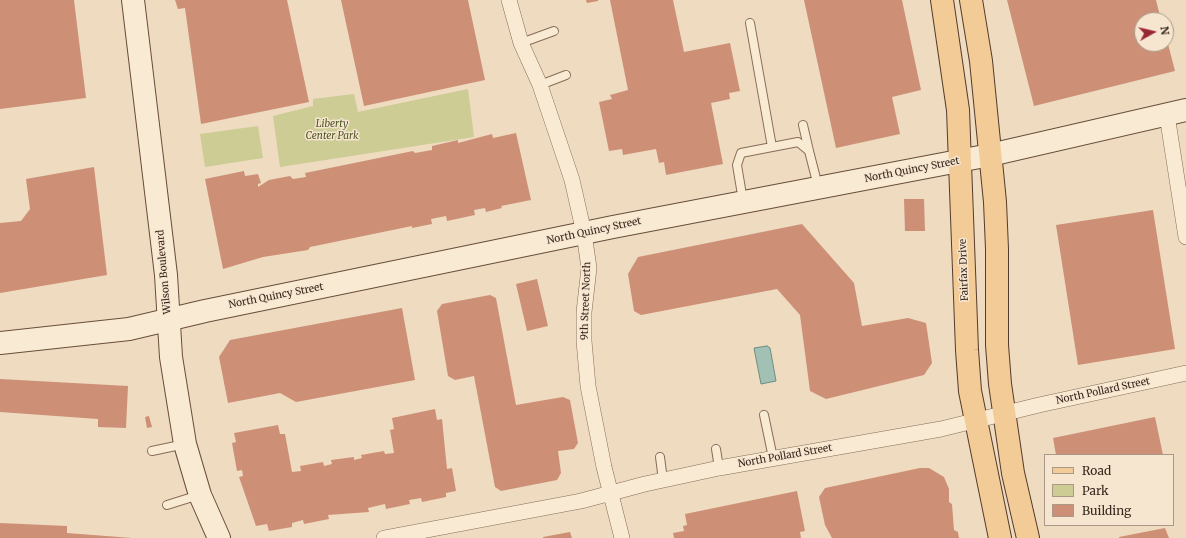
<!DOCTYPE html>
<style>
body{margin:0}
#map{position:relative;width:1186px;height:538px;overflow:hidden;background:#eedbc0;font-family:Merriweather,serif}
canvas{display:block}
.legend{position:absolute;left:1044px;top:454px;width:130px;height:72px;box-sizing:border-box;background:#f6e6d0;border:1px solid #a98;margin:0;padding:5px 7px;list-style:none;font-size:12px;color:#37261d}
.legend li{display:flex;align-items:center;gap:8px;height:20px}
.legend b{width:20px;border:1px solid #a98}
.north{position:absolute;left:1134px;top:12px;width:40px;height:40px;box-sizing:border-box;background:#f6e6d0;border:1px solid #a98;border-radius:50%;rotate:82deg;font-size:11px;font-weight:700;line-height:16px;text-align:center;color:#37261d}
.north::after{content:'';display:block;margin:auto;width:14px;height:18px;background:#982735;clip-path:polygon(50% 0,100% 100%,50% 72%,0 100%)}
</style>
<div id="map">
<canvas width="1186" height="538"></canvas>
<ul class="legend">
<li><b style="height:5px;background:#f3cb97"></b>Road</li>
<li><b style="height:11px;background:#cccc94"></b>Park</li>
<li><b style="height:11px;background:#cd9076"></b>Building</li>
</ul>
<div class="north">N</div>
</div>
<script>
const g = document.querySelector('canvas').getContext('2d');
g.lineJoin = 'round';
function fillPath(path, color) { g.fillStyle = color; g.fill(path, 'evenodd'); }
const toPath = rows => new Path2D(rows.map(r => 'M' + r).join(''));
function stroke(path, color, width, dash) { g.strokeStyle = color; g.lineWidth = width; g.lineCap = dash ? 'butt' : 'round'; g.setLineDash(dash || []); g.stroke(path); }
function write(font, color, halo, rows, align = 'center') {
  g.font = font + ' Merriweather,serif'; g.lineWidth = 3; g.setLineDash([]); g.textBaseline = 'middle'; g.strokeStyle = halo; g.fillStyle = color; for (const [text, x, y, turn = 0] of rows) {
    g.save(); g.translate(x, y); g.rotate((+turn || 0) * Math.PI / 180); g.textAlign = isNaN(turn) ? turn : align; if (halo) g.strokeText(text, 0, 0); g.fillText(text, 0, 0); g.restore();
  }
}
fillPath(toPath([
 [468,89,474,137,280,167,273,116,313,106,313,99,354,94,358,112],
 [258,126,263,158,205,167,200,134]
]), '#cccc94');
const water = toPath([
 [767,346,770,348,776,381,761,384,754,348,767,346]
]);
fillPath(water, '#a3c0b4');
stroke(water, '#6a8e81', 1);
fillPath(toPath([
 [0,0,74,0,86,98,0,109],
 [175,0,287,0,309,102,201,124,185,8,178,9],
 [341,0,468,0,485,80,364,106],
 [586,0,598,0,598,1,587,3],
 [610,0,673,0,684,52,730,43,740,91,729,93,730,99,711,103,723,164,666,175,664,162,659,163,656,149,623,155,622,149,609,151,599,102,612,99,610,95,628,90],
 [804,0,902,0,921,90,892,97,900,134,836,148],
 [1007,0,1156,0,1161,20,1142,20,1142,44,1166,44,1167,40,1175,71,1034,106],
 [516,133,531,200,501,206,502,208,486,212,485,208,474,210,475,215,447,221,446,216,431,219,432,224,412,228,412,226,310,247,308,250,263,257,223,269,205,179,244,171,245,176,258,174,261,183,258,184,258,187,269,180,290,176,293,179,306,177,305,173,413,151,415,153,432,150,432,146,458,140,458,143,492,134,493,138],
 [94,167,107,275,0,293,0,223,21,221,30,209,26,179],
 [904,199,924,199,925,231,905,231],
 [1153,210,1175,349,1078,365,1056,225],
 [802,224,854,283,862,326,908,318,926,323,932,363,924,375,826,399,810,391,800,315,777,289,641,315,634,311,628,274,638,257],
 [537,279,548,326,527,331,516,284],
 [490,295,496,298,516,405,563,397,570,400,578,443,574,449,558,451,561,473,557,480,501,491,495,487,474,376,455,380,448,376,437,311,442,304],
 [402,308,415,380,296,402,280,393,228,403,219,357,230,340],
 [0,379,128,386,126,428,98,427,98,419,0,412],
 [435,409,437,420,442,419,447,469,452,468,456,491,446,493,446,497,422,502,421,498,409,500,410,504,386,509,385,504,368,508,369,512,328,515,329,519,304,524,303,520,292,523,292,527,269,531,267,524,256,526,239,477,243,476,242,470,237,471,232,443,236,442,234,433,278,425,280,434,285,434,292,472,301,471,300,466,323,462,324,466,332,464,331,460,354,457,354,460,362,458,361,455,384,451,385,454,394,453,390,430,394,429,392,418],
 [149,416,152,427,147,428,145,417],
 [1155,417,1163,455,1056,455,1053,438],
 [920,468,929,468,944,477,949,489,949,502,952,504,954,530,958,532,959,538,832,538,825,525,819,497,825,488],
 [797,491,805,531,800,532,801,538,674,538,673,533,684,531,683,526,687,525,685,514],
 [0,523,67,526,67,533,132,538,0,538],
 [1165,528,1169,538,1119,538,1119,537],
 [570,532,572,538,543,538,543,537]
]), '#cd9076');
const service = toPath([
 [750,23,772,147],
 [521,43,554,31],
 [540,85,566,75],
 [803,125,809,151],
 [743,201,737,165,741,153,798,142,809,151,818,186],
 [764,415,773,458],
 [716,449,719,468],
 [152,451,185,444],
 [660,457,663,480],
 [167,505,199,495]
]);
const minor = toPath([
 [509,0,521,43,540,85,572,180,584,233,589,268,584,312,584,341,588,386,604,467,622,538],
 [1167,115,1186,237],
 [384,538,581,501,645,484,719,468,941,429,1039,405,1186,373]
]);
const secondary = toPath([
 [133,0,166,275,171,357,185,444,200,495,219,538],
 [0,343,129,329,205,311,613,227,990,155,1186,110]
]);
const primary = toPath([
 [942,0,958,110,967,350,970,391,1000,538],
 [971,0,981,61,995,202,997,249,997,345,1000,384,1013,473,1028,538]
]);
stroke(service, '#886c58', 10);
stroke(minor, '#886c58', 16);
stroke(secondary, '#694d3b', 24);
stroke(primary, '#553b2d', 24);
stroke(service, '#f9ead4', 8);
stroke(minor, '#f9ead4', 15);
stroke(secondary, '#f9ead4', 22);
stroke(primary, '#f3cb97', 22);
write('italic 10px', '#4d5423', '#f6e6d0', [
 ["Liberty",332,124],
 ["Center Park",332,136]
]);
write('10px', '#37261d', '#f6e6d0', [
 ["North Quincy Street",912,170,-11],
 ["North Quincy Street",594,231,-12],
 ["Fairfax Drive",964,270,-92],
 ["Wilson Boulevard",164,272,-95],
 ["North Quincy Street",276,296,-11],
 ["9th Street North",586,301,-88],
 ["North Pollard Street",1103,391,-12],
 ["North Pollard Street",785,456,-10]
]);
</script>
